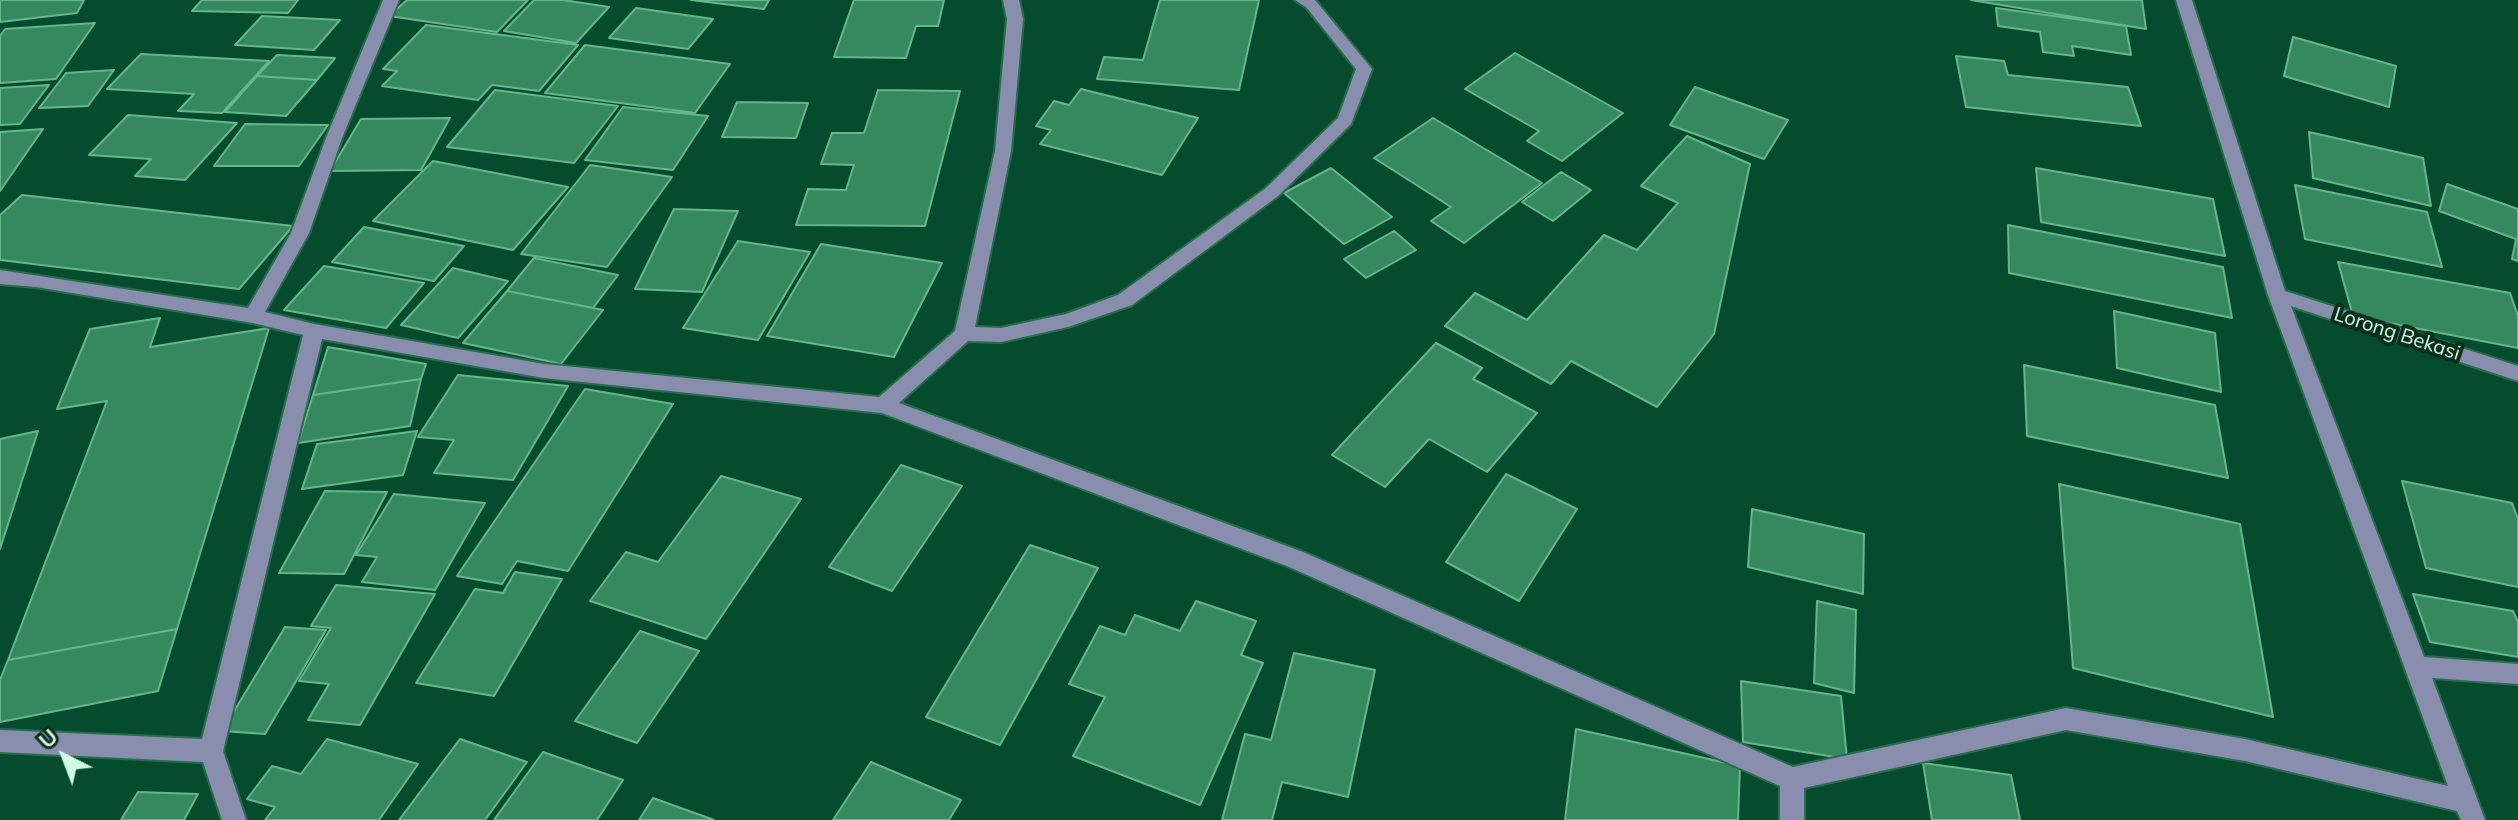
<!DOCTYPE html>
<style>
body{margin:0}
#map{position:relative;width:2518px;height:820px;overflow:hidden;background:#054c2f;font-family:Mulish,sans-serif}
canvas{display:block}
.north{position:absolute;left:24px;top:716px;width:80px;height:80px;-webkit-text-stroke:6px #0b2e1d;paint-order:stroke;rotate:318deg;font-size:22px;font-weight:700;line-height:32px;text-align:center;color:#d3fbe3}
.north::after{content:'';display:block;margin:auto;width:28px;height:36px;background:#d3fbe3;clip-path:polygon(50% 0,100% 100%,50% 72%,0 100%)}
</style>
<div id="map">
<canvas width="2518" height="820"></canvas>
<div class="north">U</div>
</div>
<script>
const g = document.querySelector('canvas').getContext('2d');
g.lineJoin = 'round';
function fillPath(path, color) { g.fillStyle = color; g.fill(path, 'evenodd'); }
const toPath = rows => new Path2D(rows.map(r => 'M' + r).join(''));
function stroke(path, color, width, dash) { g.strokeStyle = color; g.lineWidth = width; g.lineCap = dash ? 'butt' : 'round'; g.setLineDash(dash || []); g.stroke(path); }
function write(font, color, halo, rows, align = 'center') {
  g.font = font + ' Mulish,sans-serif'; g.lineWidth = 8; g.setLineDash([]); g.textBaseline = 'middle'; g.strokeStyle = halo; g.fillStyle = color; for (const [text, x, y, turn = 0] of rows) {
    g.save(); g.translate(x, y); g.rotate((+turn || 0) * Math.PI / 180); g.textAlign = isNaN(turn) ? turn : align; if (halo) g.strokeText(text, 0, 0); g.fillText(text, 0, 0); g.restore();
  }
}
const building = toPath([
 [0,0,84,0,77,13,0,22,0,0],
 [202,0,298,0,288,13,192,11,202,0],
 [407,0,528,0,497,32,389,16,407,0],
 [534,0,563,0,609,7,576,43,504,31,534,0],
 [691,0,769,0,764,9,691,0],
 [854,0,944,0,938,26,916,26,906,58,834,57,854,0],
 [1160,0,1259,0,1239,90,1097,79,1104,57,1143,60,1160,0],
 [1971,0,2142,0,2146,29,1971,0],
 [636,8,713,19,688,49,609,38,636,8],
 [1996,8,2126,26,2131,55,2072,46,2074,56,2043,52,2040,32,1998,26,1996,8],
 [262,16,340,20,314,50,235,45,262,16],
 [95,23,56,79,0,83,0,36,5,29,95,23],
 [426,25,578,45,539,91,492,85,478,100,382,86,397,71,383,69,426,25],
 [2293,37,2396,66,2389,107,2284,76,2293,37],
 [585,45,730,64,695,113,545,93,585,45],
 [1515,53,1623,113,1562,161,1527,141,1539,131,1465,89,1515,53],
 [141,54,269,61,222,113,178,111,194,94,107,89,141,54],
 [277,55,335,58,317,80,257,76,277,55],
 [1956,56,2004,61,2008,75,2128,87,2141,126,1966,107,1956,56],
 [114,70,88,106,39,108,66,73,114,70],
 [257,76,317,80,286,116,225,112,257,76],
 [49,85,20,124,0,125,0,88,49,85],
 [1695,87,1788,120,1764,159,1670,125,1695,87],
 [1081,89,1198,118,1162,175,1040,144,1051,130,1036,126,1054,101,1069,105,1081,89],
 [495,90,618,106,574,163,447,147,495,90],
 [878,90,960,91,925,226,796,225,808,189,846,190,854,165,821,164,832,133,864,133,878,90],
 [737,102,808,103,796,138,722,137,737,102],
 [623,107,708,116,673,170,585,160,623,107],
 [128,115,237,123,185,180,135,176,151,159,89,155,128,115],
 [450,118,421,170,330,171,361,119,450,118],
 [1433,118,1542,183,1464,243,1431,221,1451,207,1374,158,1433,118],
 [245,124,328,125,299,166,214,166,245,124],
 [43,129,0,191,0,132,43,129],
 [2309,132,2423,158,2431,206,2313,178,2309,132],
 [1687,136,1750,164,1714,334,1657,407,1571,361,1551,384,1445,326,1475,293,1527,320,1604,235,1637,250,1678,203,1641,186,1687,136],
 [433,161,568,187,513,250,373,221,433,161],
 [590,165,672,177,607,267,521,254,590,165],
 [1331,168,1392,217,1344,244,1284,193,1331,168],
 [2036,168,2213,199,2225,256,2041,222,2036,168],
 [1561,172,1591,190,1553,221,1522,202,1561,172],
 [2447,184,2518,209,2518,261,2512,259,2516,239,2439,211,2447,184],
 [2295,185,2427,212,2442,267,2305,239,2295,185],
 [22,195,293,226,239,289,0,260,0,215,22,195],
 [674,209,738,211,702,292,635,289,674,209],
 [2008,225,2223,267,2232,318,2009,273,2008,225],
 [364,227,464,246,434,281,332,262,364,227],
 [1394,231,1416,250,1366,278,1344,259,1394,231],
 [738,241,810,252,758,340,683,328,738,241],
 [821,244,942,263,894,357,767,336,821,244],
 [534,258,618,275,593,308,507,291,534,258],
 [2338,262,2510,293,2518,316,2518,348,2353,316,2338,262],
 [324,266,424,283,386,328,284,310,324,266],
 [453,268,508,281,458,338,401,325,453,268],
 [507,291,593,308,603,310,561,364,463,343,507,291],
 [2114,311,2215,333,2221,392,2117,368,2114,311],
 [160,318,150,347,269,328,177,629,8,660,107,401,57,409,90,329,160,318],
 [1436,343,1482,368,1473,379,1537,413,1487,472,1429,439,1385,487,1332,455,1436,343],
 [328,347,426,364,421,379,313,395,328,347],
 [2024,365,2215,405,2228,478,2027,436,2024,365],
 [458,375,568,386,513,480,434,473,454,440,418,437,458,375],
 [421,379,410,426,298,443,313,395,421,379],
 [585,389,673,404,568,571,517,561,502,584,457,576,585,389],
 [38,431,0,549,0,439,38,431],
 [417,431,403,475,302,489,317,444,417,431],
 [901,465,962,486,892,591,829,567,901,465],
 [1506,474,1577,509,1519,601,1446,562,1506,474],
 [721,476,801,499,706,639,590,601,626,552,658,562,721,476],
 [2402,481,2512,503,2518,519,2518,587,2426,568,2402,481],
 [2059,484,2240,524,2273,717,2073,668,2059,484],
 [325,491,387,492,344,574,279,573,325,491],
 [394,494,485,503,435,590,362,582,377,557,356,555,394,494],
 [1752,509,1864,534,1863,594,1748,567,1752,509],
 [1030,545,1098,568,1000,745,926,717,1030,545],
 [515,572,562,579,494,696,416,683,475,589,503,593,515,572],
 [336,585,435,594,360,725,308,720,329,684,299,681,331,628,311,626,336,585],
 [2413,594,2513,611,2518,622,2518,657,2430,642,2413,594],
 [1196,601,1256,621,1241,655,1263,663,1200,805,1073,756,1105,697,1069,684,1100,626,1125,635,1135,615,1180,631,1196,601],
 [1817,601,1856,610,1854,693,1814,683,1817,601],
 [285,627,326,630,265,734,222,731,285,627],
 [177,629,158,691,0,722,0,680,8,660,177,629],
 [640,631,699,651,637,743,575,721,640,631],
 [1294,653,1375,670,1348,797,1282,782,1272,820,1222,820,1245,734,1271,740,1294,653],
 [1741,681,1841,696,1847,759,1743,742,1741,681],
 [1576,729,1740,766,1738,820,1565,820,1576,729],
 [327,739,418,764,379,820,265,820,275,807,247,799,272,766,301,774,327,739],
 [460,739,527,762,485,820,399,820,460,739],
 [543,752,623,780,597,820,494,820,543,752],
 [871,762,961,800,949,820,833,820,871,762],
 [1923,763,2011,775,2020,820,1932,820,1923,763],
 [138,792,198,794,184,820,121,820,138,792],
 [653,798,714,820,639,820,653,798]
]);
fillPath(building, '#36885f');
stroke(building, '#66b68b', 2);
const minor = toPath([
 [383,0,399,0,342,138,309,233,265,312,314,324,544,364,879,397,955,331,995,151,1007,19,1003,0,1019,0,1023,19,1011,151,975,327,1001,328,1066,314,1118,295,1266,188,1338,118,1356,69,1306,7,1295,0,1315,0,1372,69,1351,124,1278,196,1132,305,1068,327,1001,342,968,341,899,403,1303,552,1793,767,2066,708,2245,739,2448,786,2268,295,2176,0,2192,0,2285,291,2518,366,2518,381,2291,306,2424,657,2518,664,2518,684,2432,678,2485,820,2461,820,2457,811,2245,761,2066,730,1804,788,1804,820,1780,820,1780,786,1287,566,882,413,544,378,322,339,223,751,246,820,222,820,203,762,0,752,0,730,202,739,303,335,253,323,36,287,0,284,0,270,248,308,291,233,326,138,383,0]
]);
stroke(minor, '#2a6c4f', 4);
fillPath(minor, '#898eae');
write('20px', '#d3fbe3', '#0b2e1d', [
 ["Lorong Bekasi",2397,334,18]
]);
</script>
